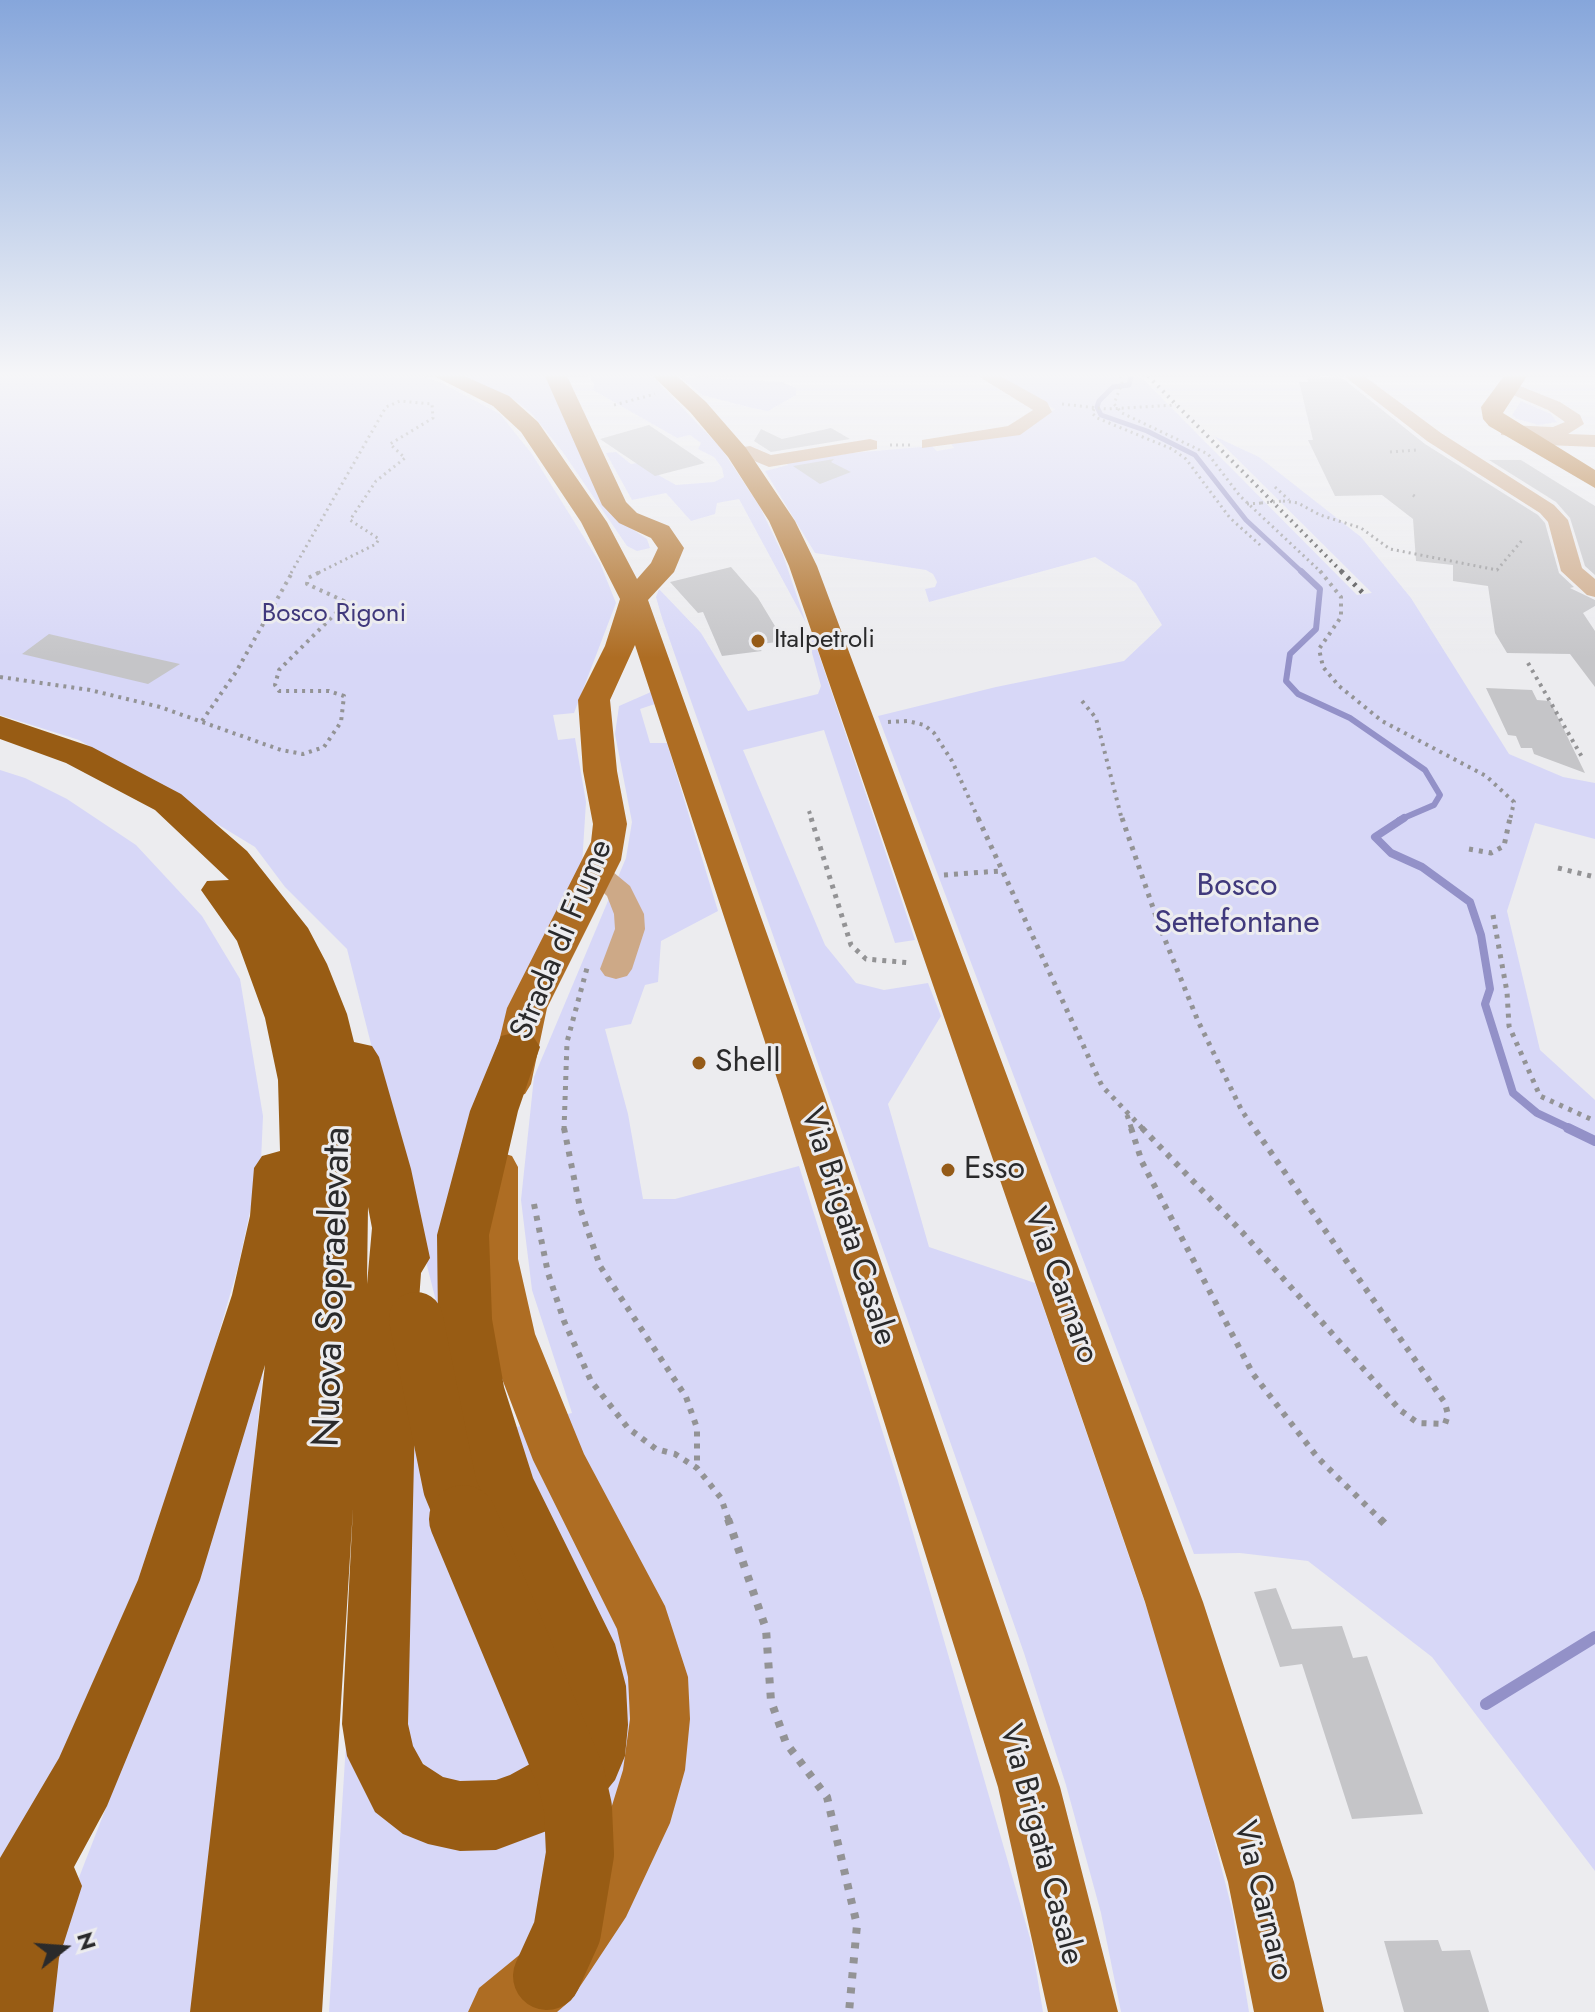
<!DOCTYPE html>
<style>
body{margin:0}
#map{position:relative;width:1595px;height:2012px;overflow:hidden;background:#ececef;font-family:Jost,sans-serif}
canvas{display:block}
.north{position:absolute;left:24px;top:1908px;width:80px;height:80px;-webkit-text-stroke:6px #ececef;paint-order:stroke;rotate:73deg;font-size:22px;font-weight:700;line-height:32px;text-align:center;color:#2a2a2b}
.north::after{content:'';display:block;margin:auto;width:28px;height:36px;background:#2a2a2b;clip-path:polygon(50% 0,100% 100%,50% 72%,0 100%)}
</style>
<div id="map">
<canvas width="1595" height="2012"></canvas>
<div class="north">N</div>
</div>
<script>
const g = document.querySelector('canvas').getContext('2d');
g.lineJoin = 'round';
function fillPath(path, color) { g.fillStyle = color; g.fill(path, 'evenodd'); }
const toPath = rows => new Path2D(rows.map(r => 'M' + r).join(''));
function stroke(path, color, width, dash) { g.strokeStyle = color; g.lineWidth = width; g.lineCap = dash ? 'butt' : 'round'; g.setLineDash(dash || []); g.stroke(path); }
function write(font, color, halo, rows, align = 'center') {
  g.font = font + ' Jost,sans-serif'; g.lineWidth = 6; g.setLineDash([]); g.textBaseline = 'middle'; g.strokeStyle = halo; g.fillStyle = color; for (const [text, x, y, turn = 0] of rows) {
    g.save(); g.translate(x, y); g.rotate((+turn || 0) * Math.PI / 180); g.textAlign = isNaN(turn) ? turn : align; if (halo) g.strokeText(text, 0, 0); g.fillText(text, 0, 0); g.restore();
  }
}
fillPath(toPath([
 [0,376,422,376,442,383,500,414,532,454,600,563,616,603,574,713,553,715,558,740,575,738,586,802,582,865,456,1191,570,1733,512,1784,443,1787,396,1731,416,1319,439,1313,347,949,285,887,255,847,79,740,0,715],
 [464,376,548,376,610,514,647,539,650,548,637,551,627,546,562,451,532,414,516,401],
 [588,376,652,376,721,448,760,507,783,555,806,623,739,499,717,503,715,514,691,521,666,493,632,500,606,453,616,452,631,464,637,463,676,485,714,482,724,477,722,468,714,457,698,449,701,443,690,435,677,438,593,390,594,383],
 [679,376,781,382,796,388,796,395,768,411,752,408,702,395],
 [995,376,1140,376,1357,595,1372,593,1214,436,1259,457,1361,537,1411,598,1509,754,1563,777,1595,783,1595,839,1535,823,1507,911,1540,1050,1595,1100,1595,1871,1432,1657,1308,1561,1240,1553,1194,1554,878,716,996,687,1124,661,1162,625,1136,583,1095,557,929,602,925,589,935,587,937,582,933,574,926,570,815,553,765,471,788,465,784,462,851,453,932,446,937,451,954,448,951,444,1025,428,1055,409],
 [1521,401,1551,414,1557,422,1539,425,1517,419,1512,415],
 [659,589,701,633,748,711,818,694,821,686,809,642,814,640,915,940,895,943,824,730,743,750,825,945,856,983,884,990,928,983,941,1016,888,1104,929,1247,1035,1283,1178,1699,1232,1909,1249,2012,1121,2012,1101,1913,1066,1785,1024,1653,662,618,656,597],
 [651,692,655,704,640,709,650,743,667,743,718,911,661,941,658,982,645,985,631,1024,605,1029,628,1114,643,1199,675,1199,799,1166,898,1481,1032,1945,1043,2012,329,2012,351,1665,361,1757,546,1817,543,1513,513,1428,572,1413,532,1290,521,1200,534,1077,626,858,632,822,615,734,619,706],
 [0,770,25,778,67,799,136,845,202,916,240,979,263,1116,261,1161,238,1267,165,1520,0,1893],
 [266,1341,199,2012,52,2012,54,1942,186,1601]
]), '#d7d7f7');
stroke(toPath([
 [1131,376,1129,385,1113,387,1099,401,1097,407,1101,415,1147,431,1195,455,1246,520,1303,573]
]), '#9391c8', 5);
stroke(toPath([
 [1301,571,1320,589,1316,629,1290,654,1286,681,1298,694,1350,718,1425,770,1440,795,1434,805,1399,820]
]), '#9391c8', 6);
stroke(toPath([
 [1404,818,1375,837,1391,853,1422,867,1470,902,1481,935,1490,989,1485,1004,1513,1093,1537,1113,1573,1130]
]), '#9391c8', 8);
stroke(toPath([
 [1568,1128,1595,1141]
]), '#9391c8', 10);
stroke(toPath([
 [1486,1704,1595,1637]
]), '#9391c8', 12);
fillPath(toPath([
 [1307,376,1341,377,1425,444,1538,515,1545,523,1559,573,1574,587,1570,588,1595,600,1595,606,1583,613,1595,631,1595,687,1570,654,1507,653,1495,633,1488,586,1453,581,1453,565,1416,561,1413,519,1382,495,1335,496,1308,440,1313,440,1299,382,1308,382],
 [649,425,705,463,655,476,600,439],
 [831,428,850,439,771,452,754,441,761,429,782,439],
 [834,459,831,462,851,472,820,484,793,466],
 [1489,460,1521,460,1595,506,1595,575,1585,566,1570,518,1556,502],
 [731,567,758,598,784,641,754,645,762,651,722,656,703,612,698,613,670,582],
 [49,634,135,654,180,664,148,684,22,654],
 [1486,688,1532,690,1537,700,1550,701,1585,773,1534,754,1532,748,1521,748,1516,736,1508,735],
 [1276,1588,1292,1629,1342,1626,1353,1658,1367,1656,1423,1814,1352,1819,1302,1664,1280,1667,1254,1592],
 [1438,1940,1442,1951,1470,1950,1489,2012,1404,2012,1384,1941]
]), '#c5c5c8');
stroke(toPath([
 [1120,376,1122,383,1114,404,1122,413,1208,454,1240,496,1322,573],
 [1062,404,1107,409,1176,405],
 [614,405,655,394],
 [1094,409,1092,413,1097,418,1172,449,1186,459,1230,518,1260,545],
 [890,445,912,445],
 [1390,452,1417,450],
 [1275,487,1289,500],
 [1413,495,1417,498],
 [1283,501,1298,503,1320,515,1361,528,1390,549,1497,570,1524,538],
 [1247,504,1261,503],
 [291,573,386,407,400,401,432,404,433,418,390,444,405,458,376,481,350,520,379,539,376,544,318,573]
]), '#939395', 3, [2, 4]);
stroke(toPath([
 [1320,571,1341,597,1341,617,1319,649,1323,667,1339,686,1382,721,1486,776,1514,802,1510,820],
 [1528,663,1582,757],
 [0,677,90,690,160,707,281,750,303,754,324,747,341,722,344,696,329,691,279,691,275,685,279,670,342,607,344,601,307,584,308,578,322,571],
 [1082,701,1096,718,1122,820],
 [202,721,236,672,293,571],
 [888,722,908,721,924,725,934,733,952,761,979,820],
 [809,811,812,820]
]), '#939395', 4, [3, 5]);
stroke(toPath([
 [811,818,851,945,866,959,912,963],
 [978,818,1102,1086,1144,1130],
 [1122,818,1159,925,1198,1021,1242,1111,1255,1130],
 [1469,849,1491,853,1504,846,1510,818],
 [1558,868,1595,877],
 [944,875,1000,871],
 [1493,915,1507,992,1509,1026,1540,1096,1595,1121],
 [1127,1115,1132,1130],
 [564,1130,567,1042,587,968]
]), '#939395', 5, [4, 6]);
stroke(toPath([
 [564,1128,580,1208,600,1266,686,1397,697,1428,697,1467],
 [1131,1128,1142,1162,1253,1374,1318,1458,1382,1521],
 [1142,1128,1242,1232,1400,1410,1418,1423,1445,1424,1448,1415,1445,1403,1254,1128],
 [534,1204,548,1273,564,1321,591,1381,628,1428,656,1449,675,1454,697,1468,721,1498,729,1521]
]), '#939395', 6, [5, 7]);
stroke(toPath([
 [728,1519,766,1629,771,1701,786,1743,827,1797,857,1925,849,2012],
 [1380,1519,1389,1528]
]), '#939395', 8, [6, 9]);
fillPath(toPath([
 [978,376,1000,376,1047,402,1052,412,1020,435,922,448,922,440,1008,426,1033,410,978,376],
 [1344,376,1364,376,1441,433,1554,505,1568,520,1582,568,1595,579,1595,597,1587,595,1561,571,1548,522,1540,513,1427,441,1344,376],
 [1510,382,1560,402,1580,415,1584,424,1568,434,1595,435,1595,447,1546,445,1539,443,1537,438,1501,435,1501,427,1508,425,1553,427,1565,422,1548,410,1504,391,1504,383,1510,382],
 [870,439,877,441,877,449,769,467,747,458,730,457,727,453,730,449,750,446,771,455,870,439],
 [597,864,607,867,630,886,644,914,645,929,632,969,627,976,616,979,605,976,600,969,615,929,614,914,607,896,583,873,587,867,597,864]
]), '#cda987');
fillPath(toPath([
 [434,376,464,376,509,396,538,422,607,522,637,579,651,563,658,548,651,538,619,523,602,505,545,376,567,376,626,502,637,513,669,526,684,548,674,572,648,600,824,1094,1060,1787,1118,2012,1048,2012,998,1787,782,1094,635,645,610,700,617,771,627,824,621,860,547,1008,531,1084,525,1094,510,1098,495,1094,489,1084,507,1008,591,842,593,824,583,771,578,700,605,646,620,599,581,522,521,432,493,406,434,376],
 [653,376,677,376,706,402,746,448,795,521,817,566,1203,1602,1294,1882,1324,2012,1254,2012,1228,1882,1145,1602,789,566,769,521,728,457,690,412,653,376],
 [1504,376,1527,376,1503,413,1595,470,1595,488,1489,426,1483,419,1481,407,1504,376],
 [496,1151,512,1156,518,1167,518,1259,535,1334,584,1454,665,1606,688,1677,690,1719,685,1770,670,1823,626,1917,571,2000,557,2012,468,2012,479,1988,523,1952,580,1871,610,1812,623,1770,630,1719,628,1677,617,1629,533,1460,485,1334,470,1259,474,1167,480,1156,496,1151]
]), '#ae6d23');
fillPath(toPath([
 [0,716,92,747,181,794,247,851,308,928,327,964,347,1014,354,1042,372,1046,379,1057,411,1169,430,1258,421,1273,417,1328,408,1724,413,1746,423,1764,443,1777,460,1781,496,1780,510,1775,550,1753,559,1742,562,1725,560,1686,551,1646,474,1480,448,1387,438,1319,437,1235,470,1111,501,1036,517,1032,533,1036,540,1047,518,1111,489,1235,492,1319,504,1387,533,1478,615,1644,626,1686,628,1725,625,1756,615,1780,598,1801,552,1829,496,1850,460,1851,428,1844,403,1834,375,1812,347,1756,342,1724,353,1508,322,2012,190,2012,265,1365,200,1580,107,1806,74,1867,82,1886,59,1958,53,2012,0,2012,0,1858,59,1758,138,1580,232,1295,250,1216,254,1168,262,1156,280,1151,278,1080,265,1018,237,941,201,890,207,881,229,880,155,810,66,763,0,739,0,716],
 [368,1207,372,1228,367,1284,367,1280,368,1207]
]), '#985c14');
stroke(toPath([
 [1148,376,1343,573]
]), '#3f3f40', 4, [2, 5]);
stroke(toPath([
 [1341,571,1364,594]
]), '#3f3f40', 5, [3, 6]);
stroke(toPath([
 [1261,503,1283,501]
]), '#939395', 3, [2, 4]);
stroke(toPath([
 [416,1319,450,1487,464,1521]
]), '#985c14', 54);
stroke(toPath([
 [463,1519,571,1777,578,1808,580,1854,567,1932,547,1976]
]), '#985c14', 68);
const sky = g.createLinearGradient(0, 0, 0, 658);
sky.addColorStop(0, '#86a6db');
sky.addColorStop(0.57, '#f6f6f8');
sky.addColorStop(1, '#f6f6f800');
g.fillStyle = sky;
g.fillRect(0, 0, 1595, 658);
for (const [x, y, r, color] of [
 [758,641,8,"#955b18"],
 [699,1063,8,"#955b18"],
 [948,1170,8,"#955b18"]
]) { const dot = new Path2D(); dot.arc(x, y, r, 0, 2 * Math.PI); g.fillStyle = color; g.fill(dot); stroke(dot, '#ececef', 3); }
write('26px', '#40397c', '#ececef', [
 ["Bosco Rigoni",334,615]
]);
write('26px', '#2a2a2b', '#ececef', [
 ["Italpetroli",774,641]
], 'left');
write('32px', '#40397c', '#ececef', [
 ["Bosco",1237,887],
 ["Settefontane",1237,924]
]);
write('32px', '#2a2a2b', '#ececef', [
 ["Strada di Fiume",563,940,-67],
 ["Via Brigata Casale",847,1227,72],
 ["Via Carnaro",1060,1286,70],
 ["Via Brigata Casale",1040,1845,75],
 ["Via Carnaro",1262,1901,76]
]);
write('32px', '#2a2a2b', '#ececef', [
 ["Shell",715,1063],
 ["Esso",964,1170]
], 'left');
write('38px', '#2a2a2b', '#ececef', [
 ["Nuova Sopraelevata",334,1287,-88]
]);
</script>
